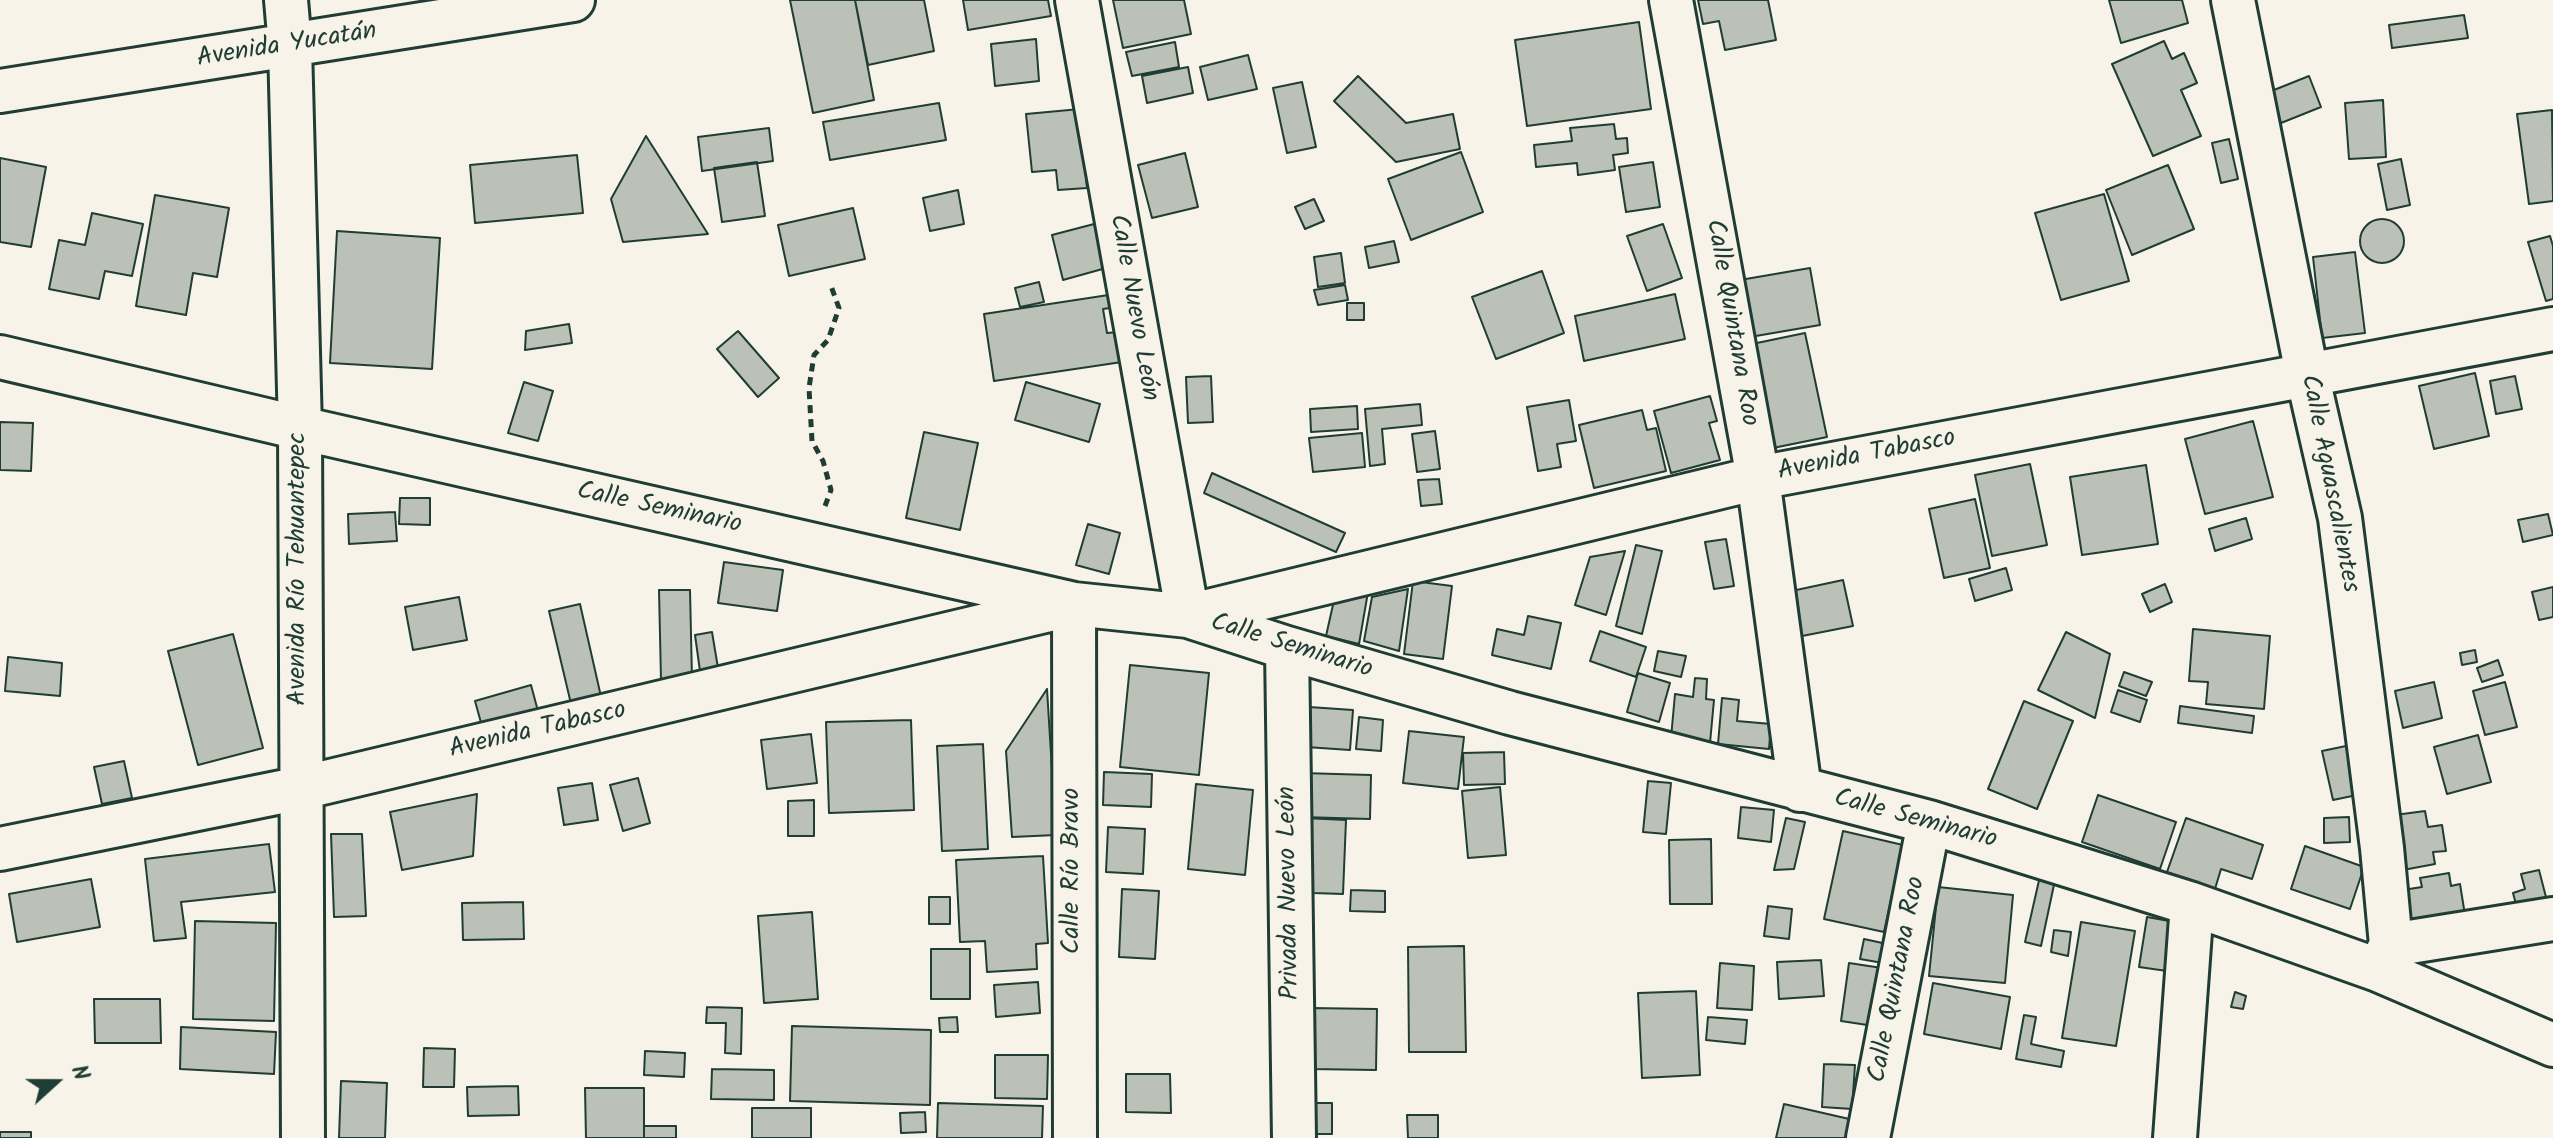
<!DOCTYPE html>
<meta charset="utf-8">
<style>
body{margin:0}
#map{position:relative;width:2553px;height:1138px;overflow:hidden;background:#f7f3e8;font-family:Kalam,sans-serif}
canvas{display:block}
.north{position:absolute;left:16px;top:1042px;width:80px;height:80px;-webkit-text-stroke:6px #f7f3e8;paint-order:stroke;rotate:69deg;font-size:22px;font-weight:700;line-height:32px;text-align:center;color:#1f3d34}
.north::after{content:'';display:block;margin:auto;width:28px;height:36px;background:#1f3d34;clip-path:polygon(50% 0,100% 100%,50% 72%,0 100%)}
</style>
<div id="map">
<canvas width="2553" height="1138"></canvas>
<div class="north">N</div>
</div>
<script>
const g = document.querySelector('canvas').getContext('2d');
g.lineJoin = 'round';
function fillPath(path, color) { g.fillStyle = color; g.fill(path, 'evenodd'); }
const toPath = rows => new Path2D(rows.map(r => 'M' + r).join(''));
function stroke(path, color, width, dash) { g.strokeStyle = color; g.lineWidth = width; g.lineCap = dash ? 'butt' : 'round'; g.setLineDash(dash || []); g.stroke(path); }
function write(font, color, halo, rows, align = 'center') {
  g.font = font + ' Kalam,sans-serif'; g.lineWidth = 6; g.setLineDash([]); g.textBaseline = 'middle'; g.strokeStyle = halo; g.fillStyle = color; for (const [text, x, y, turn = 0] of rows) {
    g.save(); g.translate(x, y); g.rotate((+turn || 0) * Math.PI / 180); g.textAlign = isNaN(turn) ? turn : align; if (halo) g.strokeText(text, 0, 0); g.fillText(text, 0, 0); g.restore();
  }
}
const building = toPath([
 [790,0,855,0,874,100,813,113,790,0],
 [855,0,924,0,934,51,868,65,855,0],
 [963,0,1048,0,1051,16,968,30,963,0],
 [1113,0,1184,0,1191,34,1123,48,1113,0],
 [1698,0,1768,0,1776,40,1725,50,1719,21,1703,24,1698,0],
 [2109,0,2182,0,2188,23,2121,43,2109,0],
 [2464,15,2468,38,2392,48,2389,25,2464,15],
 [1639,22,1651,109,1527,126,1515,40,1639,22],
 [1036,39,1039,81,995,86,991,44,1036,39],
 [2164,41,2172,59,2184,53,2197,83,2181,90,2201,136,2153,156,2112,64,2164,41],
 [1175,42,1179,67,1132,76,1126,52,1175,42],
 [1248,55,1257,89,1208,100,1200,67,1248,55],
 [1188,67,1193,93,1147,103,1142,76,1188,67],
 [1358,76,1406,123,1453,114,1460,149,1396,162,1334,101,1358,76],
 [2309,76,2321,107,2281,123,2269,92,2309,76],
 [1302,82,1316,147,1287,153,1273,88,1302,82],
 [2383,100,2386,157,2349,159,2345,103,2383,100],
 [939,103,946,140,830,160,823,122,939,103],
 [1080,109,1087,188,1058,190,1056,170,1032,172,1026,114,1080,109],
 [2552,110,2553,201,2529,204,2517,114,2552,110],
 [1614,124,1616,139,1627,138,1628,153,1613,155,1615,170,1578,175,1577,163,1536,167,1534,145,1572,141,1570,128,1614,124],
 [769,128,773,161,702,171,698,137,769,128],
 [646,136,708,234,623,242,611,199,646,136],
 [2229,139,2238,179,2221,183,2212,143,2229,139],
 [1461,152,1483,212,1411,240,1388,179,1461,152],
 [1185,153,1198,207,1152,218,1138,165,1185,153],
 [577,155,583,213,475,223,470,165,577,155],
 [0,158,46,167,31,247,0,242,0,158],
 [2401,159,2410,205,2387,210,2378,164,2401,159],
 [757,162,765,216,722,222,714,168,757,162],
 [1653,162,1660,207,1626,212,1619,167,1653,162],
 [2168,165,2194,229,2132,255,2106,190,2168,165],
 [958,190,964,224,930,231,923,198,958,190],
 [2104,194,2129,281,2061,300,2035,213,2104,194],
 [155,195,229,208,217,277,193,273,186,315,136,306,155,195],
 [1314,199,1324,221,1305,229,1295,207,1314,199],
 [853,208,865,259,789,276,778,225,853,208],
 [92,213,143,224,132,276,105,271,99,299,49,289,59,240,85,245,92,213],
 '2360 241a22 22 0 1 1 44 0a22 22 0 1 1-44 0Z',
 [1094,224,1106,268,1063,280,1052,235,1094,224],
 [1663,224,1682,278,1647,291,1627,236,1663,224],
 [337,231,440,238,432,369,330,363,337,231],
 [2550,236,2553,246,2553,299,2546,301,2528,242,2550,236],
 [1394,241,1399,262,1369,268,1365,247,1394,241],
 [2355,252,2365,333,2322,338,2313,257,2355,252],
 [1341,253,1345,283,1318,287,1314,257,1341,253],
 [1810,268,1820,325,1750,337,1740,280,1810,268],
 [1542,271,1564,333,1496,359,1472,297,1542,271],
 [1039,282,1044,302,1020,307,1015,288,1039,282],
 [1345,285,1348,300,1318,305,1314,290,1345,285],
 [1115,294,1117,307,1103,309,1107,333,1118,332,1122,362,994,381,984,314,1115,294],
 [1675,294,1685,339,1584,361,1575,316,1675,294],
 [1347,303,1364,303,1364,320,1347,320,1347,303],
 [569,324,572,343,525,350,526,331,569,324],
 [738,331,779,378,758,397,717,349,738,331],
 [1805,333,1827,437,1773,448,1752,344,1805,333],
 [2475,373,2489,436,2434,449,2419,386,2475,373],
 [1211,376,1213,422,1188,423,1186,377,1211,376],
 [2515,376,2522,409,2496,414,2490,381,2515,376],
 [524,382,553,391,538,441,508,433,524,382],
 [1026,382,1100,404,1089,442,1015,420,1026,382],
 [1710,396,1717,421,1709,423,1720,460,1671,473,1654,411,1710,396],
 [1569,400,1576,441,1557,444,1561,467,1538,471,1527,407,1569,400],
 [1420,404,1422,425,1382,429,1385,464,1370,466,1365,409,1420,404],
 [1357,406,1358,429,1311,432,1310,409,1357,406],
 [1642,410,1647,430,1656,428,1666,471,1594,488,1579,425,1642,410],
 [2253,421,2273,497,2205,514,2185,439,2253,421],
 [0,422,33,423,31,471,0,470,0,422],
 [1435,431,1440,469,1417,472,1412,434,1435,431],
 [924,432,978,443,960,530,906,518,924,432],
 [1362,433,1365,467,1313,472,1309,438,1362,433],
 [2030,464,2047,545,1992,556,1975,475,2030,464],
 [2146,465,2158,544,2082,555,2070,477,2146,465],
 [1212,473,1345,533,1336,552,1204,493,1212,473],
 [1439,479,1442,504,1421,506,1418,480,1439,479],
 [400,498,430,498,430,525,399,524,400,498],
 [1975,499,1990,568,1944,578,1929,509,1975,499],
 [395,512,397,541,349,544,348,514,395,512],
 [2548,514,2553,535,2523,542,2518,520,2548,514],
 [2246,518,2252,539,2215,551,2209,529,2246,518],
 [1088,524,1120,533,1109,574,1076,565,1088,524],
 [1726,539,1734,586,1714,589,1705,542,1726,539],
 [1636,545,1662,551,1642,634,1616,626,1636,545],
 [1625,551,1606,615,1575,605,1590,557,1625,551],
 [724,562,783,570,777,611,718,603,724,562],
 [2006,568,2012,590,1975,601,1969,579,2006,568],
 [1843,580,1853,626,1797,637,1787,592,1843,580],
 [1413,581,1452,586,1443,659,1404,654,1413,581],
 [2165,584,2172,602,2150,612,2142,594,2165,584],
 [2553,587,2553,617,2539,620,2532,592,2553,587],
 [1408,589,1399,651,1364,641,1372,597,1408,589],
 [659,590,690,590,692,679,661,680,659,590],
 [1368,592,1359,644,1326,636,1335,596,1368,592],
 [459,597,467,640,413,650,405,607,459,597],
 [580,604,602,701,572,708,549,611,580,604],
 [1528,616,1561,623,1551,669,1492,655,1497,629,1524,635,1528,616],
 [2193,629,2270,636,2264,709,2206,704,2208,682,2189,681,2193,629],
 [1600,631,1646,647,1636,677,1590,661,1600,631],
 [712,632,718,668,700,671,695,635,712,632],
 [2066,632,2110,654,2095,718,2038,690,2066,632],
 [233,634,263,748,198,765,168,651,233,634],
 [2475,650,2477,662,2462,665,2460,653,2475,650],
 [1658,651,1686,656,1681,677,1654,671,1658,651],
 [8,657,62,663,60,696,5,691,8,657],
 [2498,660,2503,675,2482,682,2477,668,2498,660],
 [1130,665,1209,673,1199,775,1120,767,1130,665],
 [2124,672,2152,682,2146,696,2119,686,2124,672],
 [1638,673,1670,683,1659,722,1627,712,1638,673],
 [1695,678,1707,679,1706,699,1714,700,1710,743,1671,738,1675,694,1693,697,1695,678],
 [2434,682,2442,718,2403,728,2395,691,2434,682],
 [2505,682,2517,727,2485,735,2473,691,2505,682],
 [531,685,539,715,483,730,475,701,531,685],
 [1047,689,1056,835,1012,837,1006,751,1047,689],
 [2118,690,2147,700,2140,722,2111,712,2118,690],
 [1722,698,1739,700,1737,721,1771,724,1769,749,1718,744,1722,698],
 [2024,701,2073,721,2037,809,1988,789,2024,701],
 [2180,706,2254,716,2252,733,2178,723,2180,706],
 [1309,707,1353,710,1350,750,1306,747,1309,707],
 [1359,717,1383,720,1381,751,1356,749,1359,717],
 [911,720,914,810,829,813,826,722,911,720],
 [1409,731,1464,737,1458,789,1403,783,1409,731],
 [811,734,817,783,767,789,761,740,811,734],
 [2478,735,2491,782,2447,794,2434,747,2478,735],
 [983,744,988,849,942,851,937,746,983,744],
 [2346,746,2357,795,2333,800,2322,751,2346,746],
 [1504,752,1505,784,1464,785,1463,753,1504,752],
 [124,761,132,798,102,804,94,767,124,761],
 [1104,772,1152,774,1151,807,1103,805,1104,772],
 [1302,773,1371,775,1370,819,1301,817,1302,773],
 [638,778,650,823,623,831,610,785,638,778],
 [1648,781,1671,783,1666,834,1643,832,1648,781],
 [592,783,598,820,564,825,558,788,592,783],
 [1196,784,1253,790,1245,875,1188,869,1196,784],
 [1500,787,1506,855,1468,858,1462,791,1500,787],
 [477,794,473,856,402,870,390,812,477,794],
 [2098,795,2176,822,2160,869,2082,842,2098,795],
 [814,800,814,836,788,836,788,801,814,800],
 [1741,807,1774,810,1771,842,1738,838,1741,807],
 [2425,811,2428,827,2442,825,2446,851,2433,852,2435,864,2403,870,2395,815,2425,811],
 [2349,817,2350,842,2324,843,2324,818,2349,817],
 [1304,818,1346,820,1343,894,1313,893,1313,882,1302,881,1304,818],
 [1786,818,1805,822,1794,869,1774,870,1786,818],
 [2186,818,2263,845,2252,879,2221,869,2215,889,2167,872,2186,818],
 [1108,827,1145,829,1143,874,1106,872,1108,827],
 [1843,831,1903,845,1884,932,1824,919,1843,831],
 [331,834,362,834,366,916,334,917,331,834],
 [1711,839,1712,904,1670,904,1669,840,1711,839],
 [269,844,275,892,181,902,186,938,154,941,145,859,269,844],
 [2305,846,2364,867,2350,909,2291,889,2305,846],
 [1043,856,1048,943,1036,944,1037,969,987,972,985,941,960,942,956,860,1043,856],
 [2539,870,2547,901,2517,908,2513,893,2525,889,2521,874,2539,870],
 [2449,873,2451,886,2460,884,2465,915,2409,925,2403,890,2422,887,2420,878,2449,873],
 [2040,876,2055,880,2041,946,2025,942,2040,876],
 [91,879,100,927,17,942,9,894,91,879],
 [1938,887,2013,895,2005,983,1929,976,1938,887],
 [1122,889,1159,891,1155,959,1119,957,1122,889],
 [1351,890,1385,891,1385,912,1350,911,1351,890],
 [929,897,950,897,950,924,929,924,929,897],
 [523,902,524,939,463,940,462,903,523,902],
 [1768,906,1792,909,1789,939,1764,936,1768,906],
 [812,912,818,999,764,1003,758,916,812,912],
 [2147,917,2175,922,2167,971,2139,967,2147,917],
 [195,921,276,923,274,1021,193,1019,195,921],
 [2081,922,2135,931,2116,1046,2062,1038,2081,922],
 [2054,930,2071,932,2068,956,2051,952,2054,930],
 [1864,939,1887,944,1883,963,1860,959,1864,939],
 [1464,946,1466,1052,1409,1052,1408,947,1464,946],
 [931,949,970,949,970,999,931,999,931,949],
 [1821,960,1824,996,1779,999,1777,962,1821,960],
 [1720,963,1754,966,1752,1010,1717,1008,1720,963],
 [1849,963,1882,968,1874,1026,1841,1021,1849,963],
 [1038,982,1040,1013,996,1017,994,985,1038,982],
 [1933,983,2010,997,2001,1049,1924,1034,1933,983],
 [1696,991,1700,1075,1642,1078,1638,993,1696,991],
 [2235,992,2246,996,2243,1009,2231,1007,2235,992],
 [94,999,160,999,161,1043,95,1043,94,999],
 [707,1007,742,1008,741,1054,725,1053,726,1023,706,1023,707,1007],
 [1310,1008,1377,1009,1376,1070,1310,1069,1310,1008],
 [2024,1015,2036,1017,2031,1044,2064,1051,2061,1067,2016,1059,2024,1015],
 [957,1017,958,1032,940,1032,939,1018,957,1017],
 [1708,1017,1747,1020,1745,1044,1706,1040,1708,1017],
 [792,1026,931,1030,930,1105,790,1101,792,1026],
 [181,1027,276,1032,274,1074,180,1069,181,1027],
 [424,1048,455,1049,454,1087,423,1087,424,1048],
 [645,1051,685,1053,684,1077,644,1075,645,1051],
 [995,1055,1048,1055,1047,1099,995,1098,995,1055],
 [1824,1064,1855,1065,1852,1109,1822,1107,1824,1064],
 [712,1069,774,1070,774,1100,711,1099,712,1069],
 [1126,1074,1170,1074,1171,1113,1126,1112,1126,1074],
 [341,1081,387,1083,385,1138,339,1138,341,1081],
 [518,1086,519,1115,468,1116,467,1087,518,1086],
 [585,1088,644,1088,644,1138,586,1138,585,1088],
 [938,1103,1043,1106,1042,1138,937,1138,938,1103],
 [1314,1103,1332,1103,1332,1134,1314,1134,1314,1103],
 [1784,1104,1858,1121,1855,1138,1776,1138,1784,1104],
 [752,1108,811,1108,811,1138,752,1138,752,1108],
 [925,1112,926,1132,901,1133,900,1113,925,1112],
 [1407,1115,1438,1115,1438,1138,1408,1138,1407,1115],
 [644,1126,676,1126,676,1138,644,1138,644,1126],
 [0,1132,31,1132,31,1138,0,1138,0,1132]
]);
fillPath(building, '#bbc1b6');
stroke(building, '#1f3d34', 2);
const minor = toPath([
 [286,0,290,46,300,428,303,1138],
 [1077,0,1188,616,1758,478,2553,329],
 [1671,0,1758,478,1800,790],
 [2233,0,2307,374,2340,518,2382,848,2391,945,2378,970],
 [0,91,573,0],
 [0,357,300,428,1074,604,1188,616,1287,648,1510,713,1929,822,2192,904,2378,970,2553,1045],
 [1287,648,1294,1138],
 [0,849,301,788,1074,604,1075,1138],
 [2391,945,2553,919],
 [1868,1138,1929,822],
 [2175,1138,2192,904]
]);
stroke(minor, '#1f3d34', 48);
stroke(toPath([
 [825,506,831,490,823,461,812,441,809,388,814,355,828,340,839,308,831,286]
]), '#1f3d34', 5, [8, 6]);
stroke(minor, '#f7f3e8', 42);
write('26px', '#1f3d34', '#f7f3e8', [
 ["Avenida Yucatán",287,47,-9],
 ["Calle Nuevo León",1132,308,80],
 ["Calle Quintana Roo",1730,323,80],
 ["Avenida Tabasco",1867,457,-11],
 ["Calle Aguascalientes",2328,484,79],
 ["Calle Seminario",659,510,12],
 ["Avenida Río Tehuantepec",300,569,-90],
 ["Calle Seminario",1291,648,17],
 ["Avenida Tabasco",538,732,-13],
 ["Calle Seminario",1915,821,15],
 ["Calle Río Bravo",1074,871,-90],
 ["Privada Nuevo León",1291,893,-91],
 ["Calle Quintana Roo",1899,980,-79]
]);
</script>
